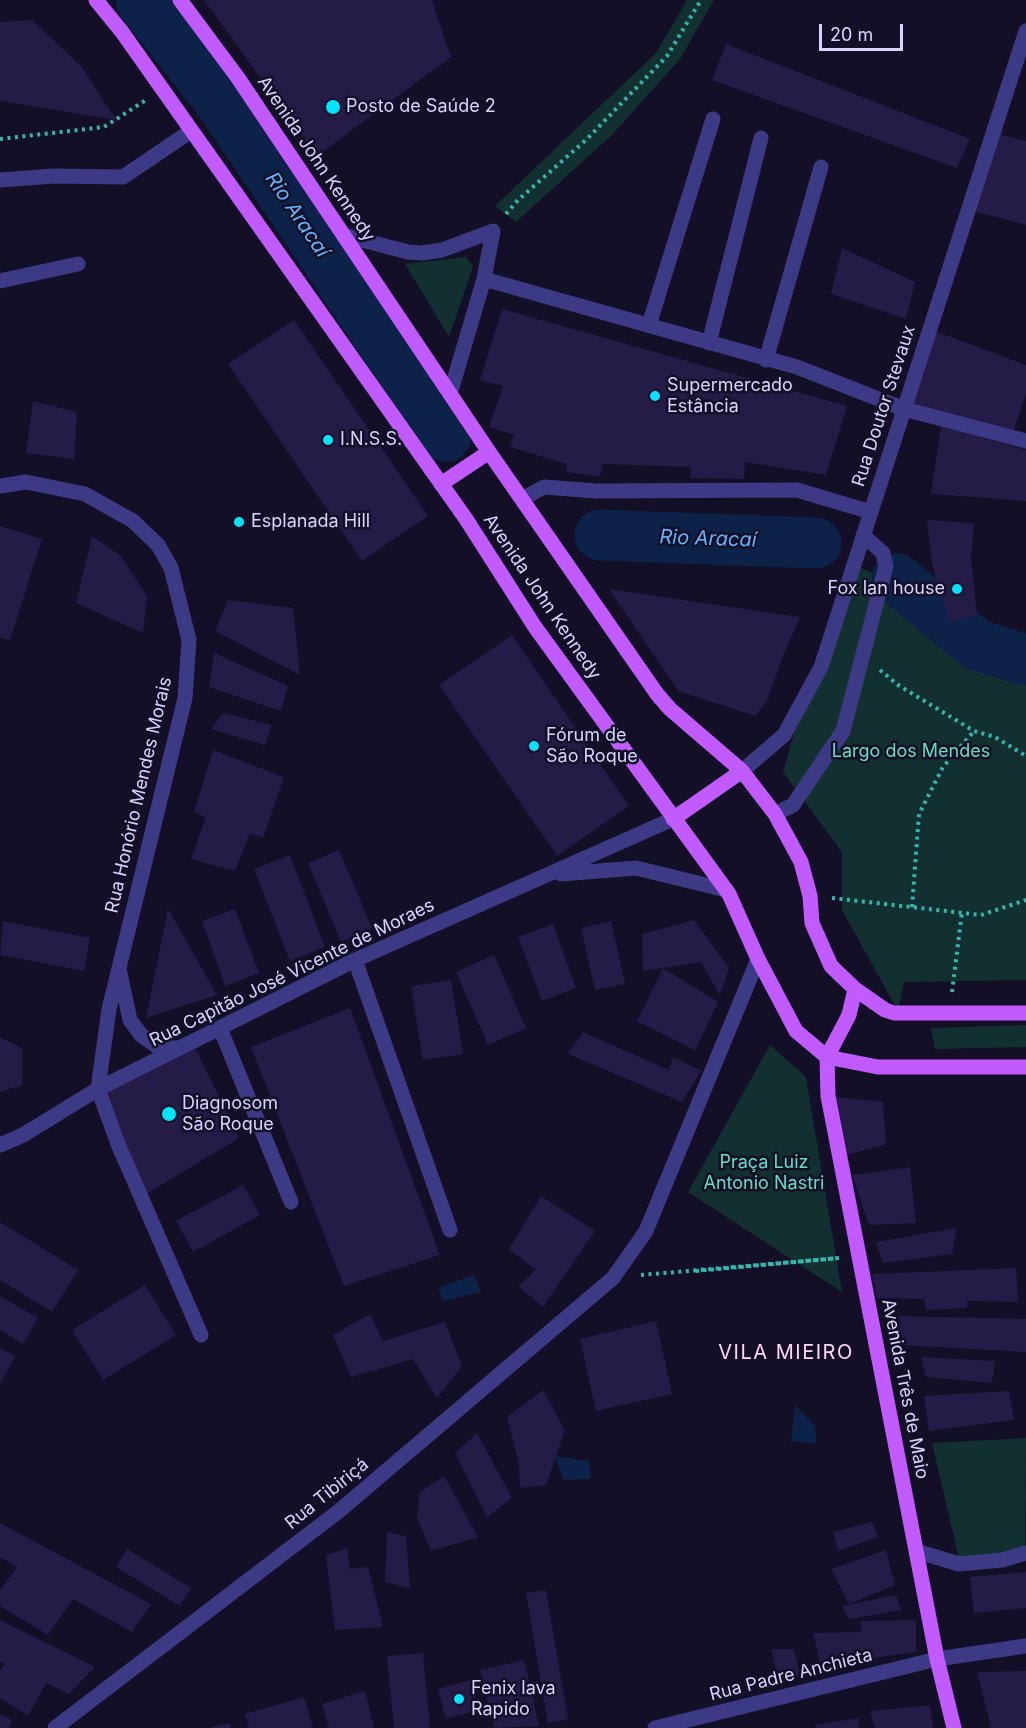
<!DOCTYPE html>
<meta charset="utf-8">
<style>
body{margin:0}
#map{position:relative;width:1026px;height:1728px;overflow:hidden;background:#130f26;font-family:Inter,sans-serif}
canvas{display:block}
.scale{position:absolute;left:819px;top:24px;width:84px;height:27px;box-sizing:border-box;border:3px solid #d9d4ff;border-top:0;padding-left:8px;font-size:18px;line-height:21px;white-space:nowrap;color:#d9d4ff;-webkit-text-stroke:4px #130f26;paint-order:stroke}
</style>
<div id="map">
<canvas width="1026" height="1728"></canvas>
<div class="scale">20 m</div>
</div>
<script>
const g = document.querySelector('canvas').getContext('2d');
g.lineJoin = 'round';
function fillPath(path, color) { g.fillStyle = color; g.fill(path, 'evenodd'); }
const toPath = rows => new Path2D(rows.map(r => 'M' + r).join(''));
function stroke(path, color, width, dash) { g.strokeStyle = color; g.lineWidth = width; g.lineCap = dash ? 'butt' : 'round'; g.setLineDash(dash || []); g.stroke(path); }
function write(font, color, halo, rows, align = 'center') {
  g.font = font + ' Inter,sans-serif'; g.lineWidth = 5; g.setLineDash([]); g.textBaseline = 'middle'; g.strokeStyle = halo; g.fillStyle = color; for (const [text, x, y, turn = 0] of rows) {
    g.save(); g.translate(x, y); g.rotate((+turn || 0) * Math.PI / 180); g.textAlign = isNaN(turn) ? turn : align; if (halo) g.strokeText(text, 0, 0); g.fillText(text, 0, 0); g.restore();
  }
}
fillPath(toPath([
 [687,0,714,0,680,59,612,135,516,222,495,206,656,53],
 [466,257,473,267,449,337,405,264],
 [858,567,887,579,973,652,1026,670,1026,980,904,982,898,1011,842,910,842,852,783,772,794,733,832,649],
 [1026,1025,1026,1047,935,1049,931,1028],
 [770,1045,806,1077,842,1292,688,1192],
 [1026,1438,1025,1551,959,1559,932,1443]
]), '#12302f');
fillPath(toPath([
 [474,1275,481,1292,443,1301,438,1288],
 [795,1405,815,1426,817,1444,791,1441],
 [554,1456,589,1461,591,1479,564,1480]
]), '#0c2248');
stroke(toPath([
 [141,0,224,107,446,436],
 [600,535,816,543],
 [897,579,977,645,1026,660]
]), '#0c2248', 51);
fillPath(toPath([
 [204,0,432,0,451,57,317,156],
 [32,20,82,67,116,120,0,101,0,22],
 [726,44,970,139,957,168,712,80],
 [998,134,1026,141,1026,225,973,211],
 [842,248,915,282,906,319,831,294],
 [502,309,847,406,826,475,745,462,744,479,690,478,691,467,603,464,600,477,567,472,567,464,510,447,514,435,489,427,503,386,480,380],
 [294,320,428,516,362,561,228,364],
 [935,331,1026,365,1026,394,1013,432,907,406],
 [33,401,77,412,74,459,26,453],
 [941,426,1026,450,1026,501,931,494],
 [927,520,974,523,971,557,977,615,949,622,932,563],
 [0,526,42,539,10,640,0,637],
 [92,536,121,556,147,596,143,633,76,603],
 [609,589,800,617,781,661,767,701,755,716,678,691],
 [228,600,293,608,300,675,215,631],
 [512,635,629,806,557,856,439,685],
 [214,653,288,686,281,711,209,687],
 [223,713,272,725,265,745,211,729],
 [213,750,284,777,263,838,250,833,235,871,191,859,206,817,194,812],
 [339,850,372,928,341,942,308,863],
 [290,855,325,947,290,961,254,869],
 [168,909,217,995,146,1018],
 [235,909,259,973,225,986,202,921],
 [694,920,729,968,720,995,701,962,663,968,718,1002,695,1050,637,1021,663,968,643,971,642,934],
 [3,921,90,938,84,971,0,955],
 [611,921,625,984,595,990,581,928],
 [553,924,576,988,542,1001,518,937],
 [494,955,526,1028,488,1045,456,972],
 [451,980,463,1054,423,1060,411,986],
 [350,1008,440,1255,344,1286,251,1047],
 [583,1032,669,1070,673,1057,701,1071,682,1102,568,1054],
 [0,1037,22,1048,22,1085,0,1092],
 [193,1043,239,1138,143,1196,100,1090],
 [828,1096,883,1102,886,1144,840,1157],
 [910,1167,916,1223,869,1225,852,1175],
 [243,1185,260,1215,193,1252,176,1221],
 [541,1196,595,1231,543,1307,518,1286,536,1270,509,1249],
 [0,1222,78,1270,52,1312,0,1280],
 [957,1228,952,1254,883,1263,876,1242],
 [1016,1268,1018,1302,967,1301,967,1308,926,1310,924,1299,877,1298,872,1274],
 [145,1285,176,1335,103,1380,72,1330],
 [0,1296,38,1318,23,1344,0,1330],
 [370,1314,383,1341,445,1322,462,1366,437,1398,413,1359,351,1377,333,1335],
 [899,1316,1026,1319,1026,1352,901,1345],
 [656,1321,672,1394,596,1411,580,1339],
 [0,1348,15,1356,0,1385],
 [921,1357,995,1361,992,1383,926,1377],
 [543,1390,565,1430,546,1485,520,1488,519,1464,507,1417],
 [1009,1391,1014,1420,929,1431,924,1396],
 [477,1433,512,1498,487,1517,455,1453],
 [444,1476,478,1537,431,1551,417,1518,420,1492],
 [872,1522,878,1537,838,1551,833,1532],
 [0,1523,151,1604,132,1632,73,1599,48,1635,0,1606,0,1590,17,1567,0,1557],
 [387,1532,406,1536,410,1588,385,1582],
 [347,1548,350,1569,368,1567,383,1627,335,1630,326,1555],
 [127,1549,191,1588,180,1606,116,1567],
 [886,1550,895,1585,849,1604,831,1569],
 [1026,1572,1026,1608,974,1613,970,1577],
 [546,1590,568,1719,548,1723,526,1593],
 [896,1595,901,1610,849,1619,842,1606],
 [0,1620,95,1667,69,1694,46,1683,28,1716,0,1698,0,1671,5,1664,0,1662],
 [916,1620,916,1652,821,1666,813,1633,862,1632,860,1621],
 [771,1649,794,1649,800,1674,779,1682],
 [423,1653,430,1728,394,1728,387,1656],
 [524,1660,539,1726,494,1728,480,1670],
 [1026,1671,1026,1728,991,1728,977,1672],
 [471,1680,479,1710,446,1719,438,1689],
 [365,1691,374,1728,329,1728,322,1704],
 [304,1697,313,1728,249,1728,245,1714],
 [930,1705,933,1728,875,1728,870,1711],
 [0,1714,12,1720,9,1728,0,1728],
 [859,1718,858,1728,816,1728,815,1725],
 [230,1723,231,1728,211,1728,211,1727]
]), '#241b47');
stroke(toPath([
 [0,139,104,127,146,100],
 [506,214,517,201,587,139,667,56,701,0],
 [880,670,898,685,974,731,995,737,1026,756],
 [832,898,981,915,1026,900],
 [912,907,919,814,943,767,974,731],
 [952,992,962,912],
 [696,1271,839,1258],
 [641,1275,839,1258]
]), '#2fb8b0', 4, [3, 4.5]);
stroke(toPath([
 [0,180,54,176,123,177,191,131],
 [343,235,408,252,422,253,442,250,493,231,484,279,450,394],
 [484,279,797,367,904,409,1026,441],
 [0,281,78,264],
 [649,325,713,119],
 [709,343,761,138],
 [766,360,821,167],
 [0,486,26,482,85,494,133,521,158,545,171,568,189,640,185,698,109,1009,98,1089,118,1144,201,1335],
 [522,499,544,487,596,491,797,490,871,512],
 [742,771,784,735,821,667,1026,31],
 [775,814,793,805,843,731,886,566,883,553,863,535],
 [561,874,636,868,726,890],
 [355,960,450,1230],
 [120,973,130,1020,141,1035,158,1047,178,1048],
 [220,1028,291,1202],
 [0,1145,23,1135,98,1089,355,960,673,819],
 [916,1551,959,1564,1002,1560,1026,1553],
 [55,1728,339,1511,613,1278,646,1231,758,959],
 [655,1728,937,1659,1026,1646]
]), '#3d3a85', 15);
stroke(toPath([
 [96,0,122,32,466,519,535,627,729,894,758,959,796,1031,827,1057,878,1067,1026,1067],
 [180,0,238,78,489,452,657,694,670,709,742,771,775,814,801,862,810,896,812,923,831,966,855,989,885,1010,894,1013,1026,1013],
 [441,484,489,452],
 [673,819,742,771],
 [855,989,849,1015,827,1057,828,1096,937,1659,954,1728]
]), '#c25bff', 15);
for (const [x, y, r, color] of [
 [333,107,8,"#00e5ff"],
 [655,396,6,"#00e5ff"],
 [328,440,6,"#00e5ff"],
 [239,522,6,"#00e5ff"],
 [957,589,6,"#00e5ff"],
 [534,746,6,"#00e5ff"],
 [169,1114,8,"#00e5ff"],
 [459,1699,6,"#00e5ff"]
]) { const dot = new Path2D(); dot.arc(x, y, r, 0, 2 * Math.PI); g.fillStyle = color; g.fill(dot); stroke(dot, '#130f26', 2); }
write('18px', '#d9d4ff', '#130f26', [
 ["Posto de Saúde 2",346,107],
 ["Supermercado",667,386],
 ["Estância",667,407],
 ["I.N.S.S.",340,440],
 ["Esplanada Hill",251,522],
 ["Fox lan house",945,589,"right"],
 ["Fórum de",546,736],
 ["São Roque",546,757],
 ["Diagnosom",182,1104],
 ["São Roque",182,1125],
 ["Fenix lava",471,1689],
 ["Rapido",471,1710]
], 'left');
write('18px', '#d9d4ff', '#130f26', [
 ["Avenida John Kennedy",316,159,56],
 ["Rua Doutor Stevaux",884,406,-72],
 ["Avenida John Kennedy",542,597,56],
 ["Rua Honório Mendes Morais",139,795,-77],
 ["Rua Capitão José Vicente de Moraes",292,973,-26],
 ["Avenida Três de Maio",905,1389,79],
 ["Rua Tibiriçá",327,1494,-39],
 ["Rua Padre Anchieta",791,1675,-14]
]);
write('18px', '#5fe0c0', '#130f26', [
 ["Largo dos Mendes",911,752],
 ["Praça Luiz",764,1163],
 ["Antonio Nastri",764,1184]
]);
write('italic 20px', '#62b6ff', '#130f26', [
 ["Rio Aracaí",297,215,56],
 ["Rio Aracaí",708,539,2]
]);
g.letterSpacing = '1.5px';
write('20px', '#ffd6f0', '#130f26', [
 ["VILA MIEIRO",786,1353]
]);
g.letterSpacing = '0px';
</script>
